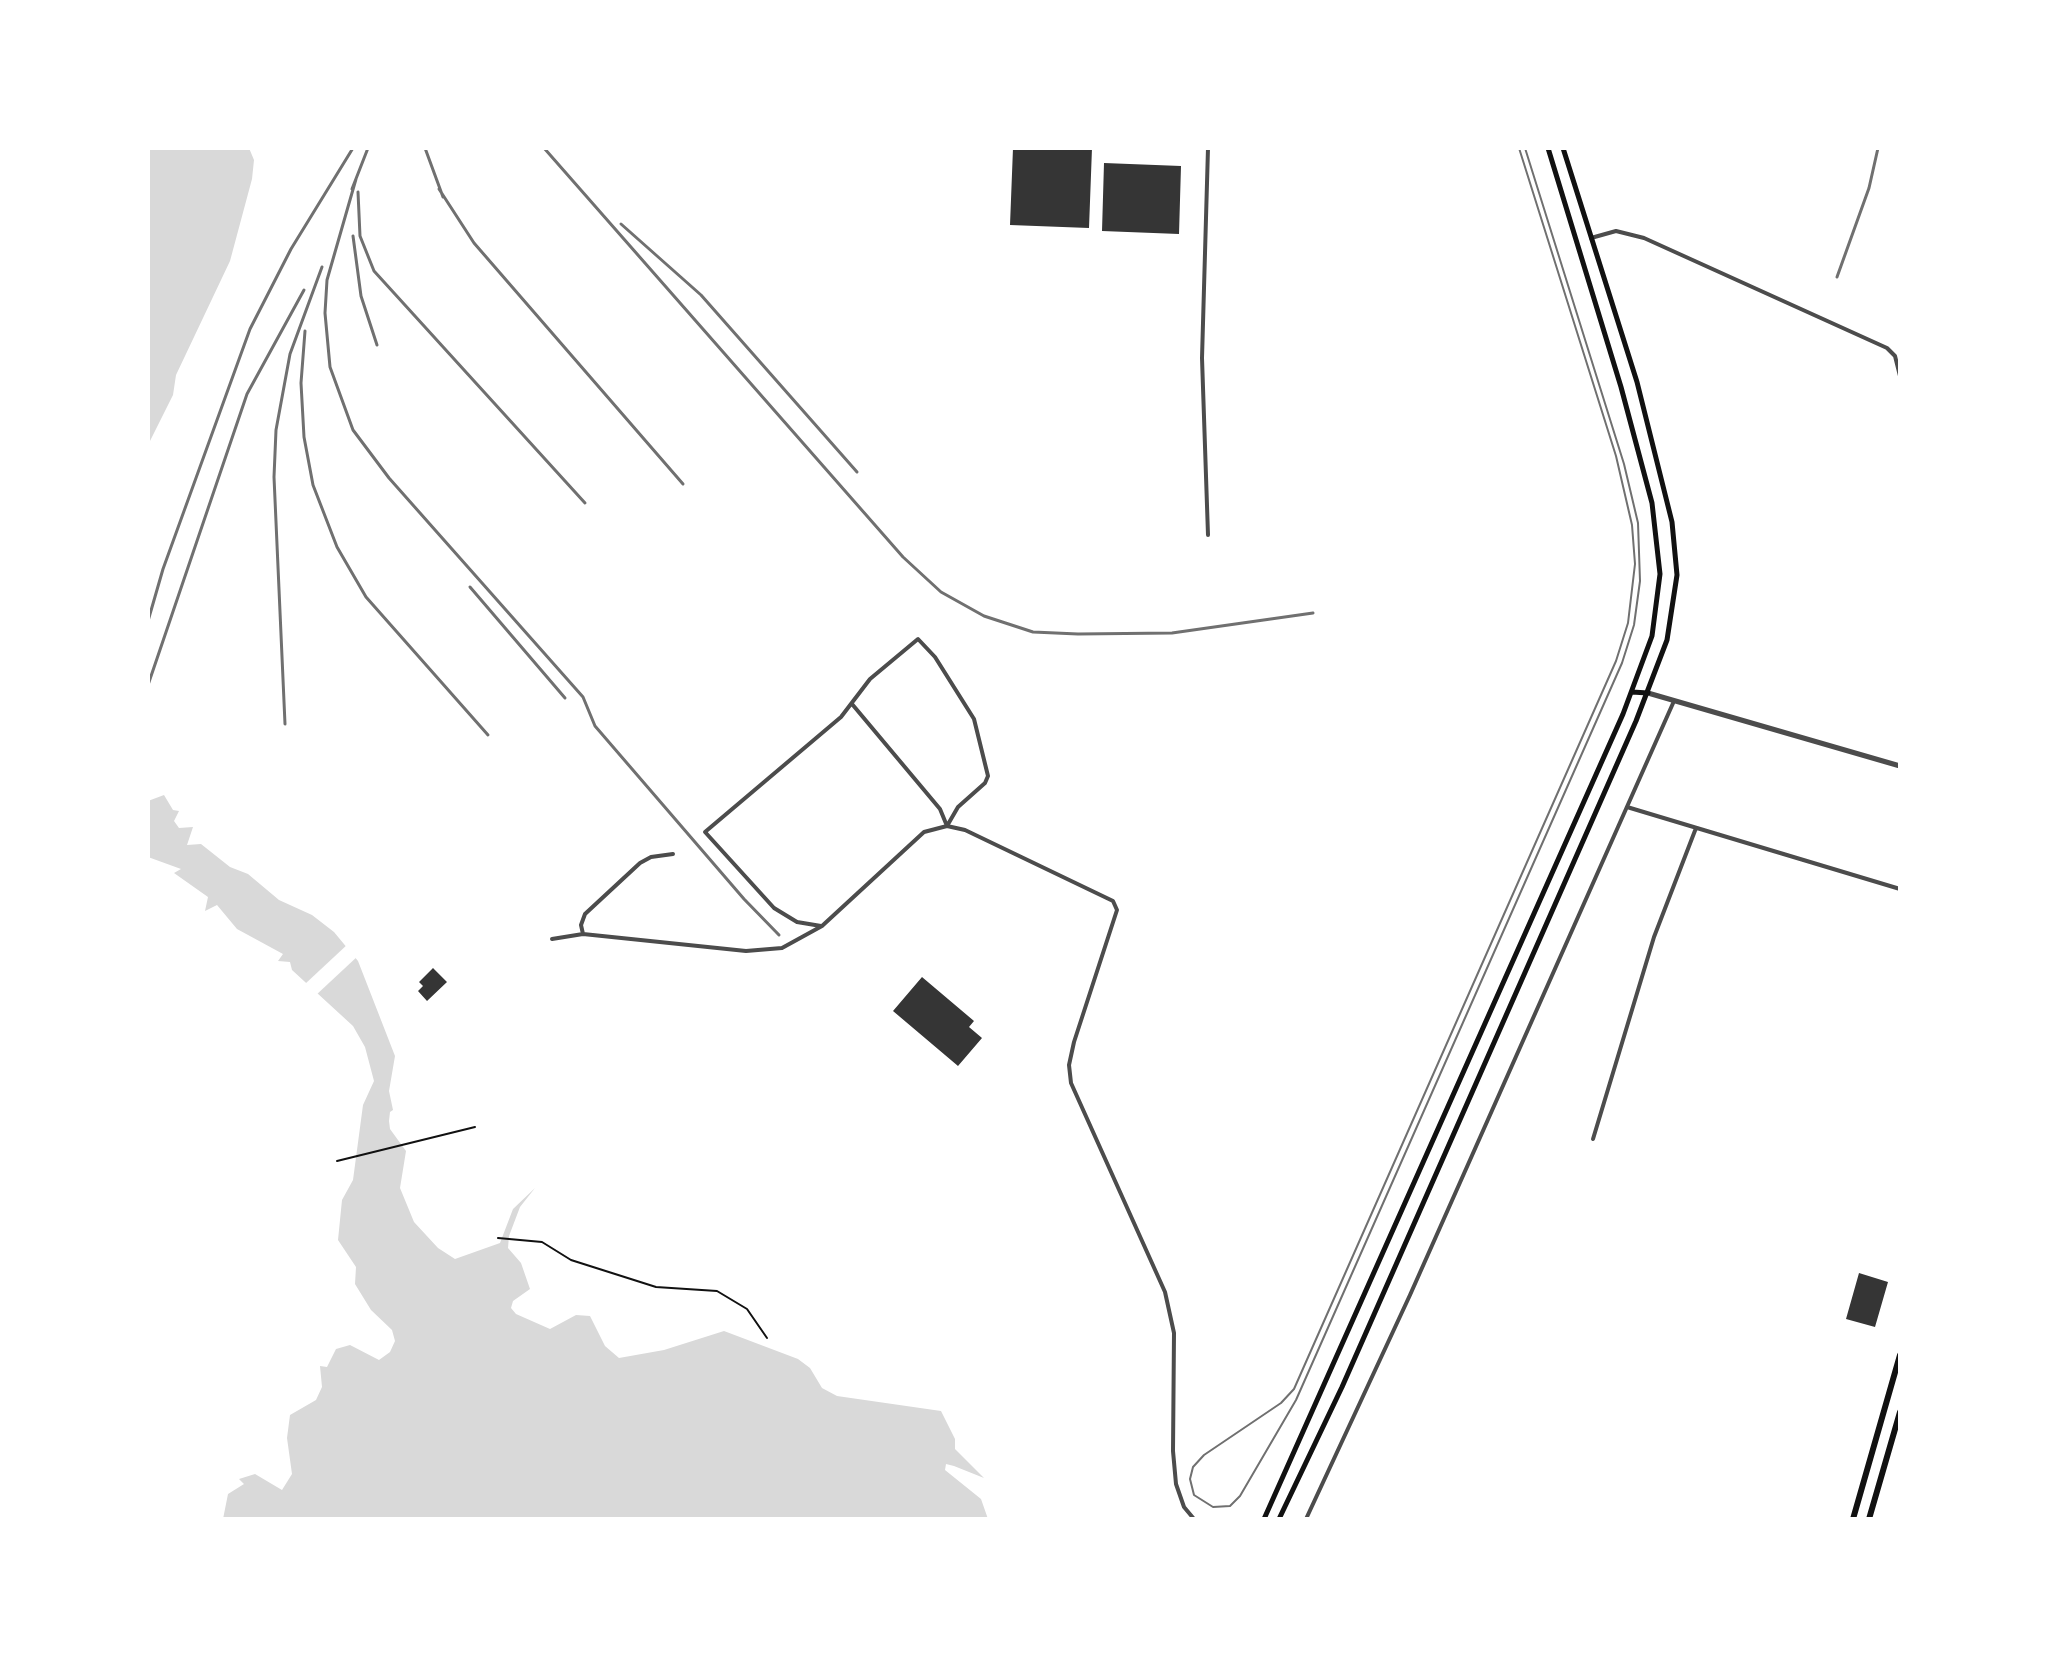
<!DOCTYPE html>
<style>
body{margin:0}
#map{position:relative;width:2048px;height:1667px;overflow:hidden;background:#fff;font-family:Overpass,sans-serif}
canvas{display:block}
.frame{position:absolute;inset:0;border:150px solid #fff;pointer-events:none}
</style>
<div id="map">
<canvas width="2048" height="1667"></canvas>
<div class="frame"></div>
</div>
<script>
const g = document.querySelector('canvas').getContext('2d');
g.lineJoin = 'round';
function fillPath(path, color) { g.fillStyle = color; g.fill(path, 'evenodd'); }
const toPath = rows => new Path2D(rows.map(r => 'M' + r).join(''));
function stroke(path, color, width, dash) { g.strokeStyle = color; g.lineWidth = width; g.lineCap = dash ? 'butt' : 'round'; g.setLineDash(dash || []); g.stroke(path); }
fillPath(toPath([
 [148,148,249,148,254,160,252,179,230,261,176,375,173,395,148,445],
 [164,795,173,810,179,811,174,821,179,828,193,827,187,845,201,844,230,867,248,874,279,900,312,915,334,932,358,961,395,1056,389,1091,393,1110,390,1112,389,1121,390,1129,406,1151,400,1188,414,1222,438,1248,455,1259,500,1243,513,1209,535,1188,520,1207,509,1236,508,1248,521,1263,530,1289,513,1301,511,1308,516,1314,550,1329,576,1315,590,1316,605,1346,619,1358,664,1350,724,1331,798,1359,810,1368,822,1388,837,1396,941,1411,955,1439,955,1449,984,1478,954,1466,946,1464,945,1470,981,1499,988,1519,223,1519,228,1494,244,1484,239,1479,255,1474,282,1490,292,1474,287,1438,290,1415,316,1400,322,1387,320,1366,327,1367,336,1349,350,1345,379,1360,390,1352,395,1341,392,1330,371,1310,355,1284,356,1267,338,1240,342,1200,353,1180,363,1105,374,1081,365,1047,353,1026,292,970,290,962,278,961,283,954,237,929,217,905,205,911,208,897,174,873,181,869,148,857,148,801]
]), '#d9d9d9');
fillPath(toPath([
 [349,943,359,955,315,996,305,984]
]), '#fff');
fillPath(toPath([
 [1013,148,1092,148,1089,228,1010,225],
 [1104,163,1181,166,1179,234,1102,231],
 [433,968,447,982,427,1001,418,991,423,986,419,982],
 [922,977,974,1021,969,1027,982,1038,958,1066,893,1011],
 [1859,1273,1888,1282,1875,1327,1846,1319]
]), '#353535');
stroke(toPath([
 [337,1161,475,1127],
 [498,1238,542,1242,571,1260,656,1287,717,1291,747,1309,767,1338]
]), '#111', 2);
stroke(toPath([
 [1591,238,1616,231,1644,238,1887,348,1895,356,1900,376],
 [1208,535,1202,358,1208,148],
 [852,704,940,809,947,826],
 [1627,807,1900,889],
 [821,926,797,922,774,908,705,832,841,717,870,679,918,639,935,657,974,719,988,776,985,783,958,807,947,826],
 [583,934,581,925,585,914,640,863,651,857,673,854],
 [552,939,583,934,746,951,782,948,822,926,924,832,947,826,965,830,1113,901,1117,910,1074,1042,1069,1065,1071,1083,1165,1292,1174,1333,1173,1451,1176,1484,1184,1507,1194,1519],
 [1593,1139,1654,937,1696,828],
 [1306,1519,1410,1295,1674,701]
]), '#4c4c4c', 4);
stroke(toPath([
 [1648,693,1900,766]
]), '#4c4c4c', 5);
stroke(toPath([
 [1632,692,1648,693],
 [1264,1519,1623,714,1652,636,1660,574,1652,503,1621,387,1548,148],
 [1279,1519,1342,1387,1636,721,1667,640,1677,575,1672,522,1637,382,1563,148]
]), '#111', 5);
stroke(toPath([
 [1853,1519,1900,1355],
 [1869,1519,1900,1412]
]), '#111', 6);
stroke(toPath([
 [1519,148,1616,456,1632,525,1635,564,1628,623,1616,661,1294,1389,1281,1403,1204,1455,1193,1467,1190,1479,1194,1495,1213,1507,1230,1506,1240,1496,1296,1400,1622,663,1634,625,1640,581,1638,523,1624,464,1525,148]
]), '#707070', 2);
stroke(toPath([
 [425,148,443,197],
 [544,148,903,557,941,592,984,616,1033,632,1078,634,1172,633,1313,613],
 [356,179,327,280,325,313,330,367,353,430,389,478,583,697,595,726,744,899,779,935],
 [352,189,368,148],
 [439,189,474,243,683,484],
 [358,192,360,236,374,271,585,503],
 [621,224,701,295,857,472],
 [353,236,361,296,377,345],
 [1837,277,1869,188,1878,148],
 [305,331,301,383,304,437,313,485,337,547,366,597,488,735],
 [470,587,565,698],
 [148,621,163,569,250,329,291,249,353,148],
 [148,685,247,394,304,290],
 [285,724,274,477,276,430,290,354,322,267]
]), '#707070', 3);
</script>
